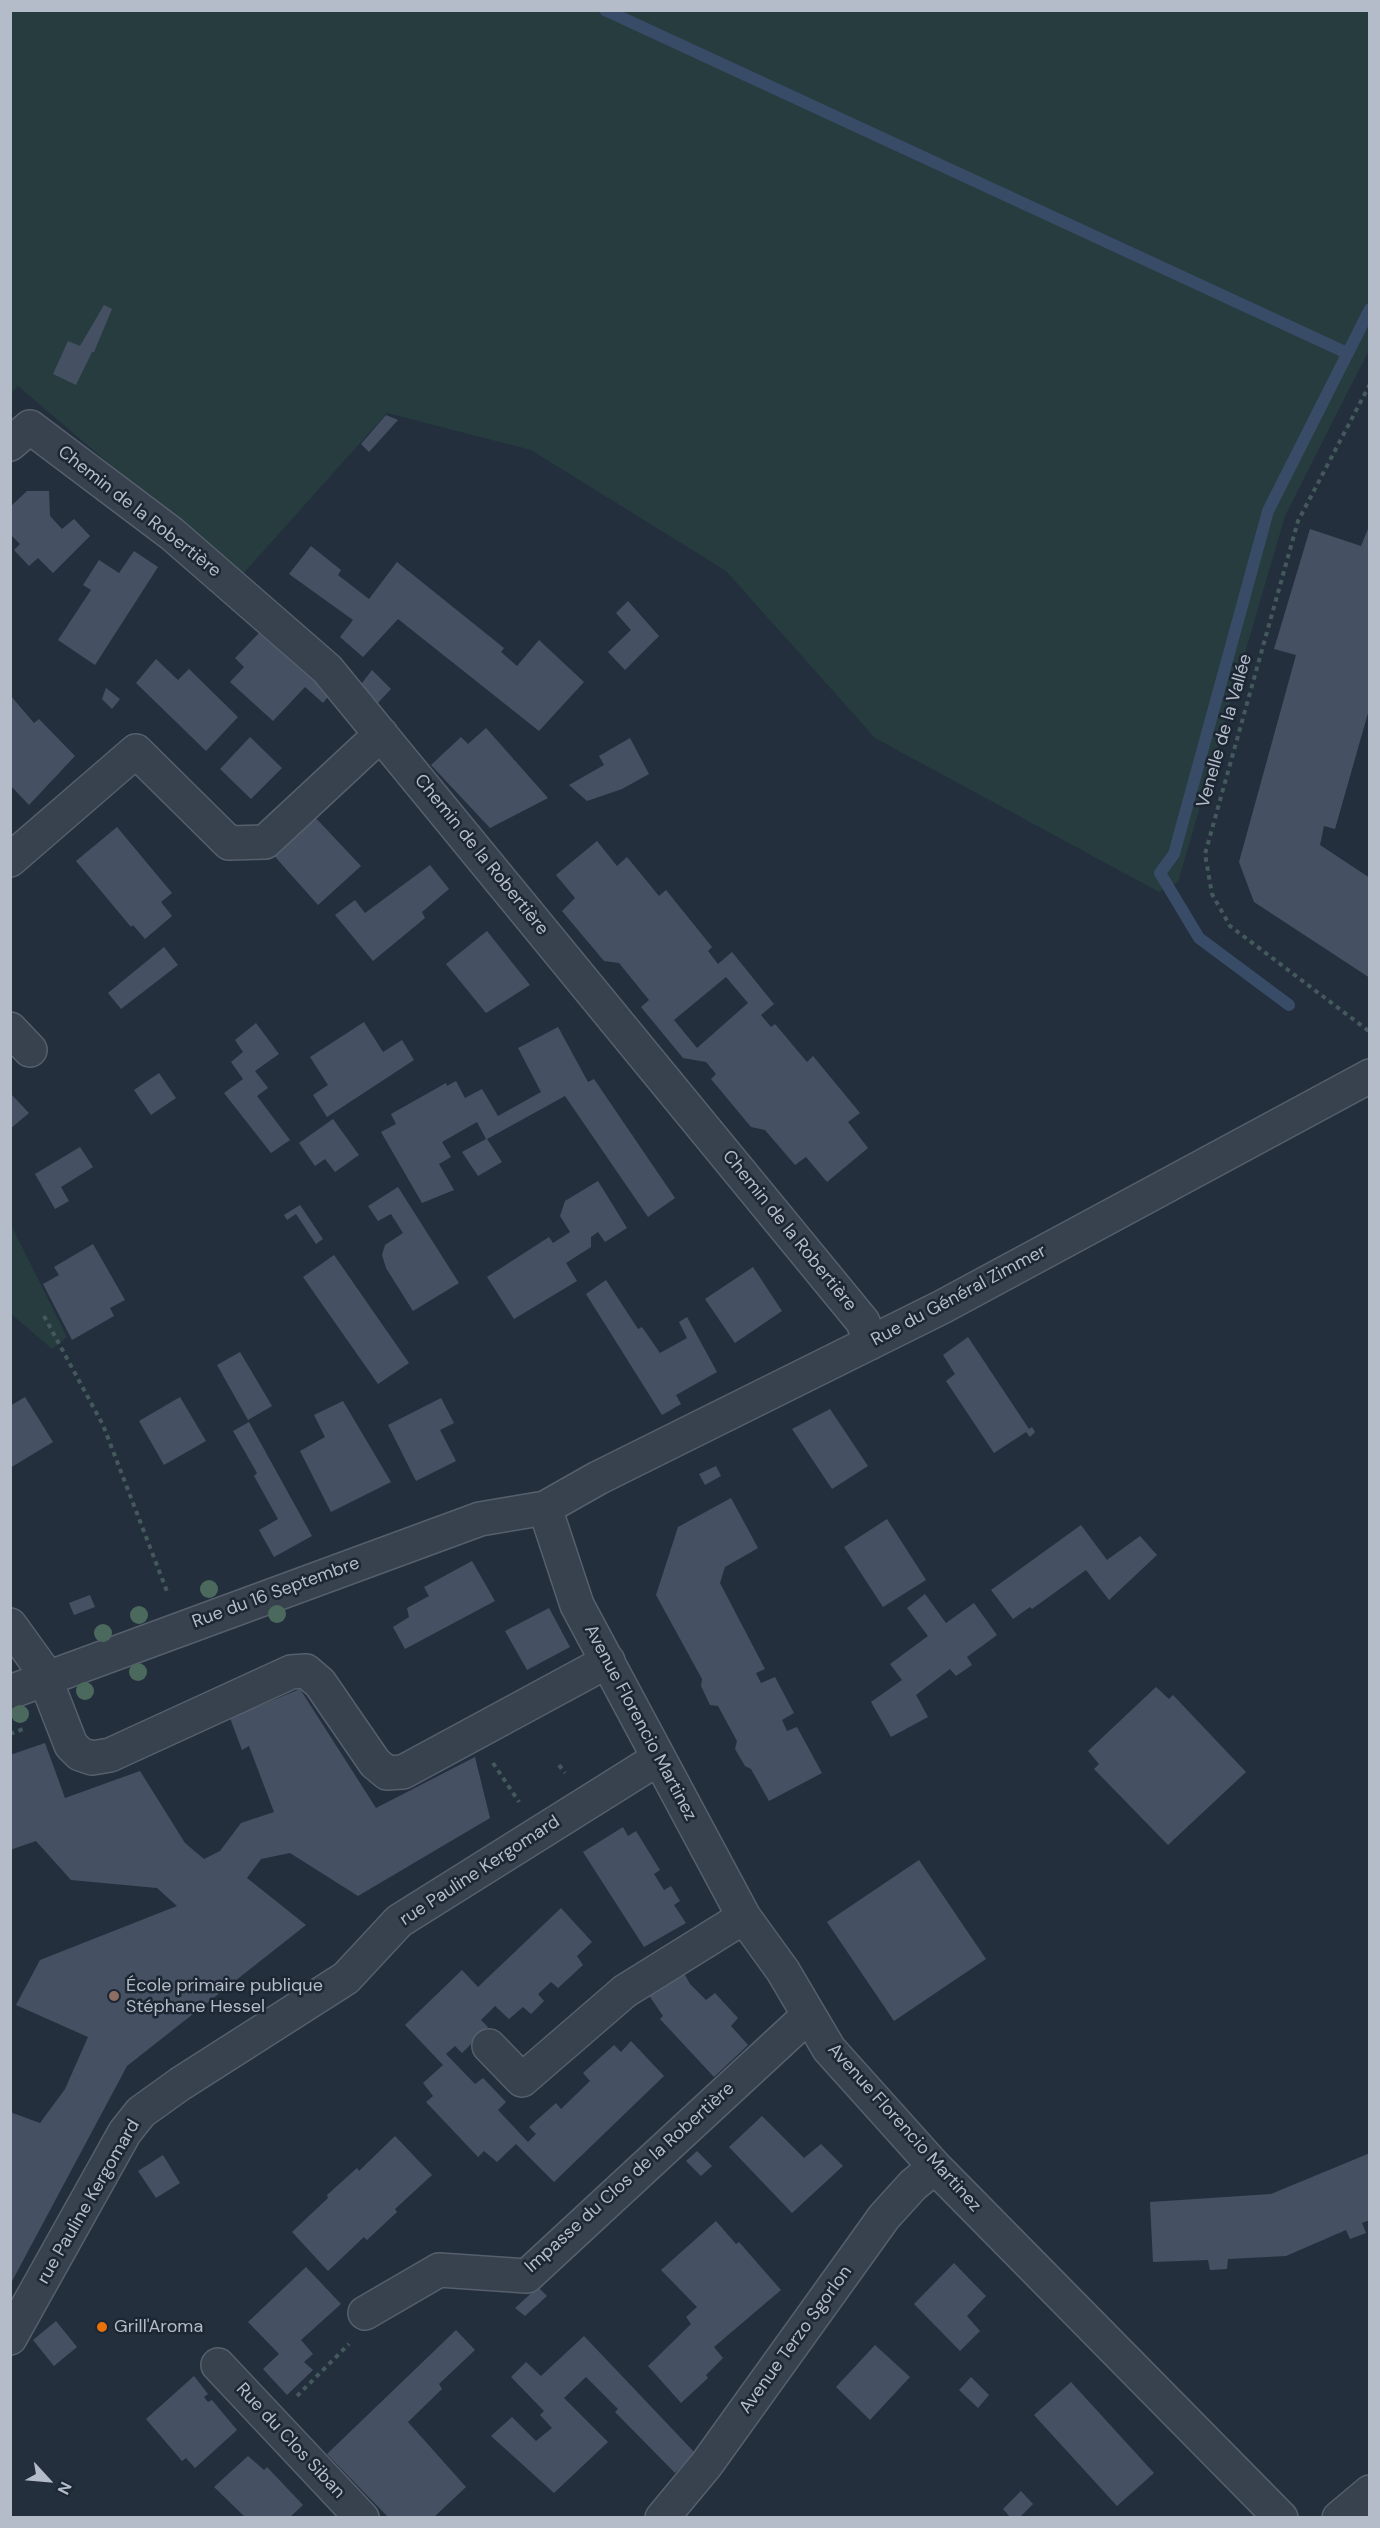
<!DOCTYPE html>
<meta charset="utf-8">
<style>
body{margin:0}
#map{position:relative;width:1380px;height:2528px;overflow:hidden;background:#242f3e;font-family:"DM Sans",sans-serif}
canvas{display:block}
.frame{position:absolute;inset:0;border:12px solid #b4bcc9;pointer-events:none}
.north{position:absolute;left:18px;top:2450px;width:60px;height:60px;-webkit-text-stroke:4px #1d2633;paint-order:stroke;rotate:116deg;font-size:16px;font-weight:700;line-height:24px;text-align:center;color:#b4bcc9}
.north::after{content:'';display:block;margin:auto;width:21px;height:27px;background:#b4bcc9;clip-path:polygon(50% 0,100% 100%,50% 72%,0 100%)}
</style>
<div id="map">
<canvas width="1380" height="2528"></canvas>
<div class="frame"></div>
<div class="north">N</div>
</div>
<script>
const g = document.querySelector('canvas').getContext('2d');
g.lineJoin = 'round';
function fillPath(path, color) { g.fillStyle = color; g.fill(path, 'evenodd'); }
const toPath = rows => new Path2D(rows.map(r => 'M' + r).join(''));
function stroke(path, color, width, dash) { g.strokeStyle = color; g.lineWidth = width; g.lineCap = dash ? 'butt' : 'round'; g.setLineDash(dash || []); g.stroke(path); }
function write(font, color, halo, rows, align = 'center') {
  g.font = font + ' "DM Sans",sans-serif'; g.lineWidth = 5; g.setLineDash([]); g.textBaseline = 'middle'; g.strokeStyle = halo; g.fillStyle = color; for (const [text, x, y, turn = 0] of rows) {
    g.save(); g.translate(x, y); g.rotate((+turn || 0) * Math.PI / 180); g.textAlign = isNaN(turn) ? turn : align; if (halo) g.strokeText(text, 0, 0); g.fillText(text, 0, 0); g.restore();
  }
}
fillPath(toPath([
 [11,11,1369,11,1369,350,1285,516,1178,882,1159,892,875,738,726,571,531,450,387,413,241,576,18,386,11,393],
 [10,1223,67,1337,52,1349,11,1314]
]), '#263c3f');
stroke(toPath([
 [605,10,1347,353],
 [1289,1005,1199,938,1160,873,1174,854,1268,511,1370,309]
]), '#394c67', 12);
fillPath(toPath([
 [104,305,112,309,94,352,92,352,76,385,53,374,68,341,80,346],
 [386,415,398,420,369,452,361,444],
 [27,491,49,491,50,516,62,529,74,519,90,536,53,573,38,558,29,566,14,550,20,544,10,534,10,507],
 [1370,524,1370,706,1335,829,1324,826,1320,845,1370,878,1370,978,1254,902,1239,862,1296,655,1274,649,1310,529,1361,546],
 [311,546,341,570,338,575,369,599,397,562,504,648,501,652,517,666,539,640,584,682,539,731,398,619,363,657,340,637,353,620,289,574],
 [134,551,158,567,95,665,58,640,91,590,83,585,99,560,119,573],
 [628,601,659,636,625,670,608,652,631,630,616,613],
 [259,633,269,640,271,636,331,693,323,703,305,687,273,721,230,682,244,667,235,658],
 [156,659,178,680,189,669,238,717,206,751,136,683],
 [372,670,391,689,376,705,359,687],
 [106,688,120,699,112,709,102,699],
 [10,695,34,723,39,719,75,756,29,805,10,785],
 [486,728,548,798,490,828,431,765,461,737,468,744],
 [250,737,282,768,251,799,220,769],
 [630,738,649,774,622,789,587,801,569,785,604,765,599,756],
 [312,814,361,866,318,905,270,851],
 [117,827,172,893,161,902,172,916,145,939,133,925,131,927,76,861],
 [597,841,617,866,627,857,659,896,666,890,712,947,708,951,718,964,732,952,774,1004,761,1015,771,1027,775,1024,807,1062,813,1056,860,1113,848,1122,868,1148,827,1182,806,1157,795,1165,765,1130,751,1127,711,1079,716,1074,706,1062,683,1058,641,1007,649,1000,619,963,604,961,562,911,575,898,556,875],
 [726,977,748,1003,697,1048,674,1020],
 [430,865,449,889,422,912,425,918,373,961,335,915,355,900,365,913],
 [487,931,530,985,486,1013,446,964],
 [164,947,178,965,121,1009,108,993],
 [364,1022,383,1052,402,1040,414,1060,327,1117,313,1095,328,1085,310,1057],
 [256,1023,279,1054,255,1071,268,1088,257,1096,290,1140,271,1153,224,1093,243,1079,231,1062,243,1052,235,1040],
 [558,1027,588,1082,594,1079,675,1198,648,1217,565,1096,487,1139,502,1162,478,1176,462,1152,486,1139,477,1122,442,1142,451,1157,439,1164,454,1190,422,1203,381,1132,396,1124,391,1114,446,1083,447,1086,456,1081,465,1098,482,1089,498,1116,541,1092,518,1048],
 [159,1073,176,1098,151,1115,134,1090],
 [10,1093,29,1113,10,1129],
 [333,1119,359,1155,335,1172,325,1159,315,1166,299,1143],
 [80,1147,93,1167,61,1187,69,1201,55,1209,35,1174],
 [598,1181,627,1228,605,1242,598,1232,591,1237,591,1247,566,1263,577,1281,514,1319,487,1277,549,1237,553,1243,570,1232,560,1216,565,1201],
 [398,1187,459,1283,413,1311,386,1268,382,1255,385,1245,403,1233,391,1214,378,1221,368,1206],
 [300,1205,323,1239,316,1244,296,1214,287,1220,284,1215],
 [93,1244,125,1300,110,1308,114,1316,72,1340,43,1284,59,1275,54,1267],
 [334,1255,409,1363,378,1384,303,1277],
 [753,1267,782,1311,735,1343,705,1299],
 [606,1280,638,1329,642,1327,660,1353,687,1338,679,1322,687,1317,717,1372,676,1395,681,1404,662,1415,586,1294],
 [968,1337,1029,1429,1032,1427,1035,1432,1030,1437,1026,1432,994,1453,946,1381,955,1374,943,1355],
 [240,1352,272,1406,248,1420,217,1365],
 [25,1397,53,1442,10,1468,10,1406],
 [180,1397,206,1441,164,1465,139,1421],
 [441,1398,454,1423,440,1430,456,1461,416,1481,388,1425],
 [343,1401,391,1482,331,1512,300,1451,325,1437,314,1415],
 [830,1409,868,1466,832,1489,792,1429],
 [249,1422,312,1536,274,1557,259,1530,278,1519,254,1476,257,1473,233,1431],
 [716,1466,721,1476,705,1485,699,1474],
 [731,1498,758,1548,725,1567,720,1583,765,1669,756,1673,761,1683,775,1677,794,1713,782,1720,787,1731,797,1727,822,1773,769,1801,751,1769,745,1766,735,1749,737,1741,718,1706,710,1705,701,1686,702,1679,656,1595,678,1527],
 [887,1519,926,1580,883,1607,844,1547],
 [1081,1525,1107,1560,1140,1536,1157,1555,1109,1600,1086,1570,1032,1609,1030,1607,1013,1619,991,1590],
 [472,1561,495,1601,405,1649,393,1627,409,1617,407,1608,429,1596,424,1587],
 [925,1594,946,1623,974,1603,997,1635,967,1657,972,1665,956,1676,950,1669,916,1695,928,1717,891,1737,871,1702,902,1680,890,1664,928,1636,907,1608],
 [90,1595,95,1607,74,1615,69,1603],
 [549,1608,570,1647,527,1670,505,1631],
 [1156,1687,1169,1699,1173,1695,1246,1772,1168,1845,1094,1769,1099,1764,1088,1751],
 [300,1689,376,1808,475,1757,490,1818,358,1896,290,1853,261,1859,247,1878,306,1925,127,2066,10,2285,10,2112,40,2123,65,2089,88,2037,16,2005,40,1960,177,1906,157,1888,71,1880,36,1841,10,1850,10,1755,45,1743,65,1798,140,1771,185,1843,204,1859,220,1851,241,1823,274,1812,249,1746,242,1750,230,1718],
 [623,1827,628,1836,636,1831,660,1870,654,1874,664,1890,671,1886,680,1901,674,1905,686,1923,644,1947,583,1852],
 [919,1860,986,1959,894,2021,827,1922],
 [561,1908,592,1942,577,1956,583,1965,558,1988,551,1982,538,1994,544,2001,531,2014,523,2007,509,2019,495,2006,481,2020,488,2027,462,2053,455,2046,446,2054,475,2084,483,2078,506,2102,498,2110,528,2142,536,2134,529,2127,556,2103,561,2109,590,2081,583,2073,614,2045,621,2052,631,2041,664,2076,554,2182,516,2144,497,2162,484,2151,478,2157,426,2102,433,2096,423,2083,443,2065,405,2025,462,1970,478,1987],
 [681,1968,690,1984,706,2000,715,1993,738,2018,731,2026,748,2045,714,2077,660,2019,663,2016,644,1988],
 [762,2116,804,2158,821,2144,843,2166,792,2213,729,2147],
 [395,2136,432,2175,395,2209,397,2212,367,2240,364,2237,328,2271,292,2232,328,2198,327,2195,357,2168,359,2171],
 [697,2151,712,2166,701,2176,686,2161],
 [1370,2153,1370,2220,1362,2223,1366,2233,1350,2239,1346,2230,1286,2256,1228,2259,1227,2269,1210,2270,1208,2260,1153,2262,1150,2202,1271,2194],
 [163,2155,180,2183,156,2198,138,2171],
 [716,2221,736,2244,739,2242,781,2290,714,2347,723,2358,706,2375,708,2378,681,2403,648,2366,691,2324,686,2317,697,2307,661,2270],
 [954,2263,986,2296,967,2316,980,2331,960,2351,914,2304],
 [306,2267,341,2304,301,2340,313,2354,304,2362,313,2370,287,2395,263,2369,279,2354,248,2322],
 [538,2287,547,2296,525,2316,515,2308],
 [56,2321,77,2347,54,2366,33,2340],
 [456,2330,475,2350,439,2384,442,2389,408,2422,466,2487,434,2517,388,2517,327,2454],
 [584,2336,696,2454,675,2473,615,2412,618,2409,586,2377,564,2398,608,2442,554,2493,491,2436,512,2417,536,2441,552,2428,540,2415,544,2411,511,2377,526,2362,541,2376],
 [875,2345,910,2377,870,2420,836,2387],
 [194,2376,208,2394,204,2397,208,2402,212,2400,237,2430,195,2468,186,2458,182,2461,146,2419],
 [971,2377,989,2395,978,2408,959,2390],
 [1071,2382,1154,2473,1117,2506,1034,2415],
 [248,2456,264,2470,267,2467,303,2505,290,2517,245,2517,214,2487],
 [1021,2491,1033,2504,1020,2517,1010,2517,1003,2509]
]), '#455162');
const minor = toPath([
 [10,444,30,427,172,534,327,669,831,1283,863,1322,870,1343],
 [10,860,136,751,229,843,265,842,381,734],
 [10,1029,30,1050],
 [545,1508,577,1605,744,1917,783,1971,829,2049,935,2167,1281,2518],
 [10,1625,41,1668,71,1745,80,1754,92,1758,110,1755,291,1672,306,1671,320,1683,375,1763,387,1773,403,1772,608,1661],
 [10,1692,480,1519,545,1508,598,1478,942,1307,1370,1076],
 [489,2046,522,2080,625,1991,744,1917],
 [365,2313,439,2270,527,2276,809,2015],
 [10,2338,125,2132,141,2112,180,2084,346,1978,399,1921,659,1758],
 [218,2365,362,2518],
 [662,2518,706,2465,884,2217,913,2185,935,2167],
 [1339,2518,1370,2492]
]);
stroke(minor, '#565f6c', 36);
stroke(toPath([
 [1370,384,1298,521,1205,854,1212,894,1230,926,1370,1032],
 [44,1316,103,1425,168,1594],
 [10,1734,23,1729],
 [493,1763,519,1802],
 [559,1765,565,1773],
 [297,2396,349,2344]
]), '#44595c', 4, [4.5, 4.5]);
stroke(minor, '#38414e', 33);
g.fillStyle = '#4b6a5d';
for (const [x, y] of [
 [209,1589],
 [277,1614],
 [139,1615],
 [103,1633],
 [138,1672],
 [85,1691],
 [20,1714]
]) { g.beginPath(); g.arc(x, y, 9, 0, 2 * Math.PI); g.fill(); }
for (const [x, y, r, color] of [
 [114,1996,6,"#8d6e63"],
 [102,2327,6,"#e8710a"]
]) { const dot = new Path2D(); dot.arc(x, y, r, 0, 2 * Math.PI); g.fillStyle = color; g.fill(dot); stroke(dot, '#1d2633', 2); }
write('18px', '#b4bcc9', '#1d2633', [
 ["Chemin de la Robertière",139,512,38],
 ["Venelle de la Vallée",1225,731,-74],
 ["Chemin de la Robertière",481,855,51],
 ["Chemin de la Robertière",789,1231,51],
 ["Rue du Général Zimmer",959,1296,-28],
 ["Rue du 16 Septembre",276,1593,-20],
 ["Avenue Florencio Martinez",640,1723,62],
 ["rue Pauline Kergomard",480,1871,-33],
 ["Avenue Florencio Martinez",904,2128,48],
 ["Impasse du Clos de la Robertière",630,2178,-42],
 ["rue Pauline Kergomard",89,2202,-60],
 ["Avenue Terzo Sgorlon",796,2340,-54],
 ["Rue du Clos Siban",290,2441,47]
]);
write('18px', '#b4bcc9', '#1d2633', [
 ["École primaire publique",126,1986],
 ["Stéphane Hessel",126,2007],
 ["Grill'Aroma",114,2327]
], 'left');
</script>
